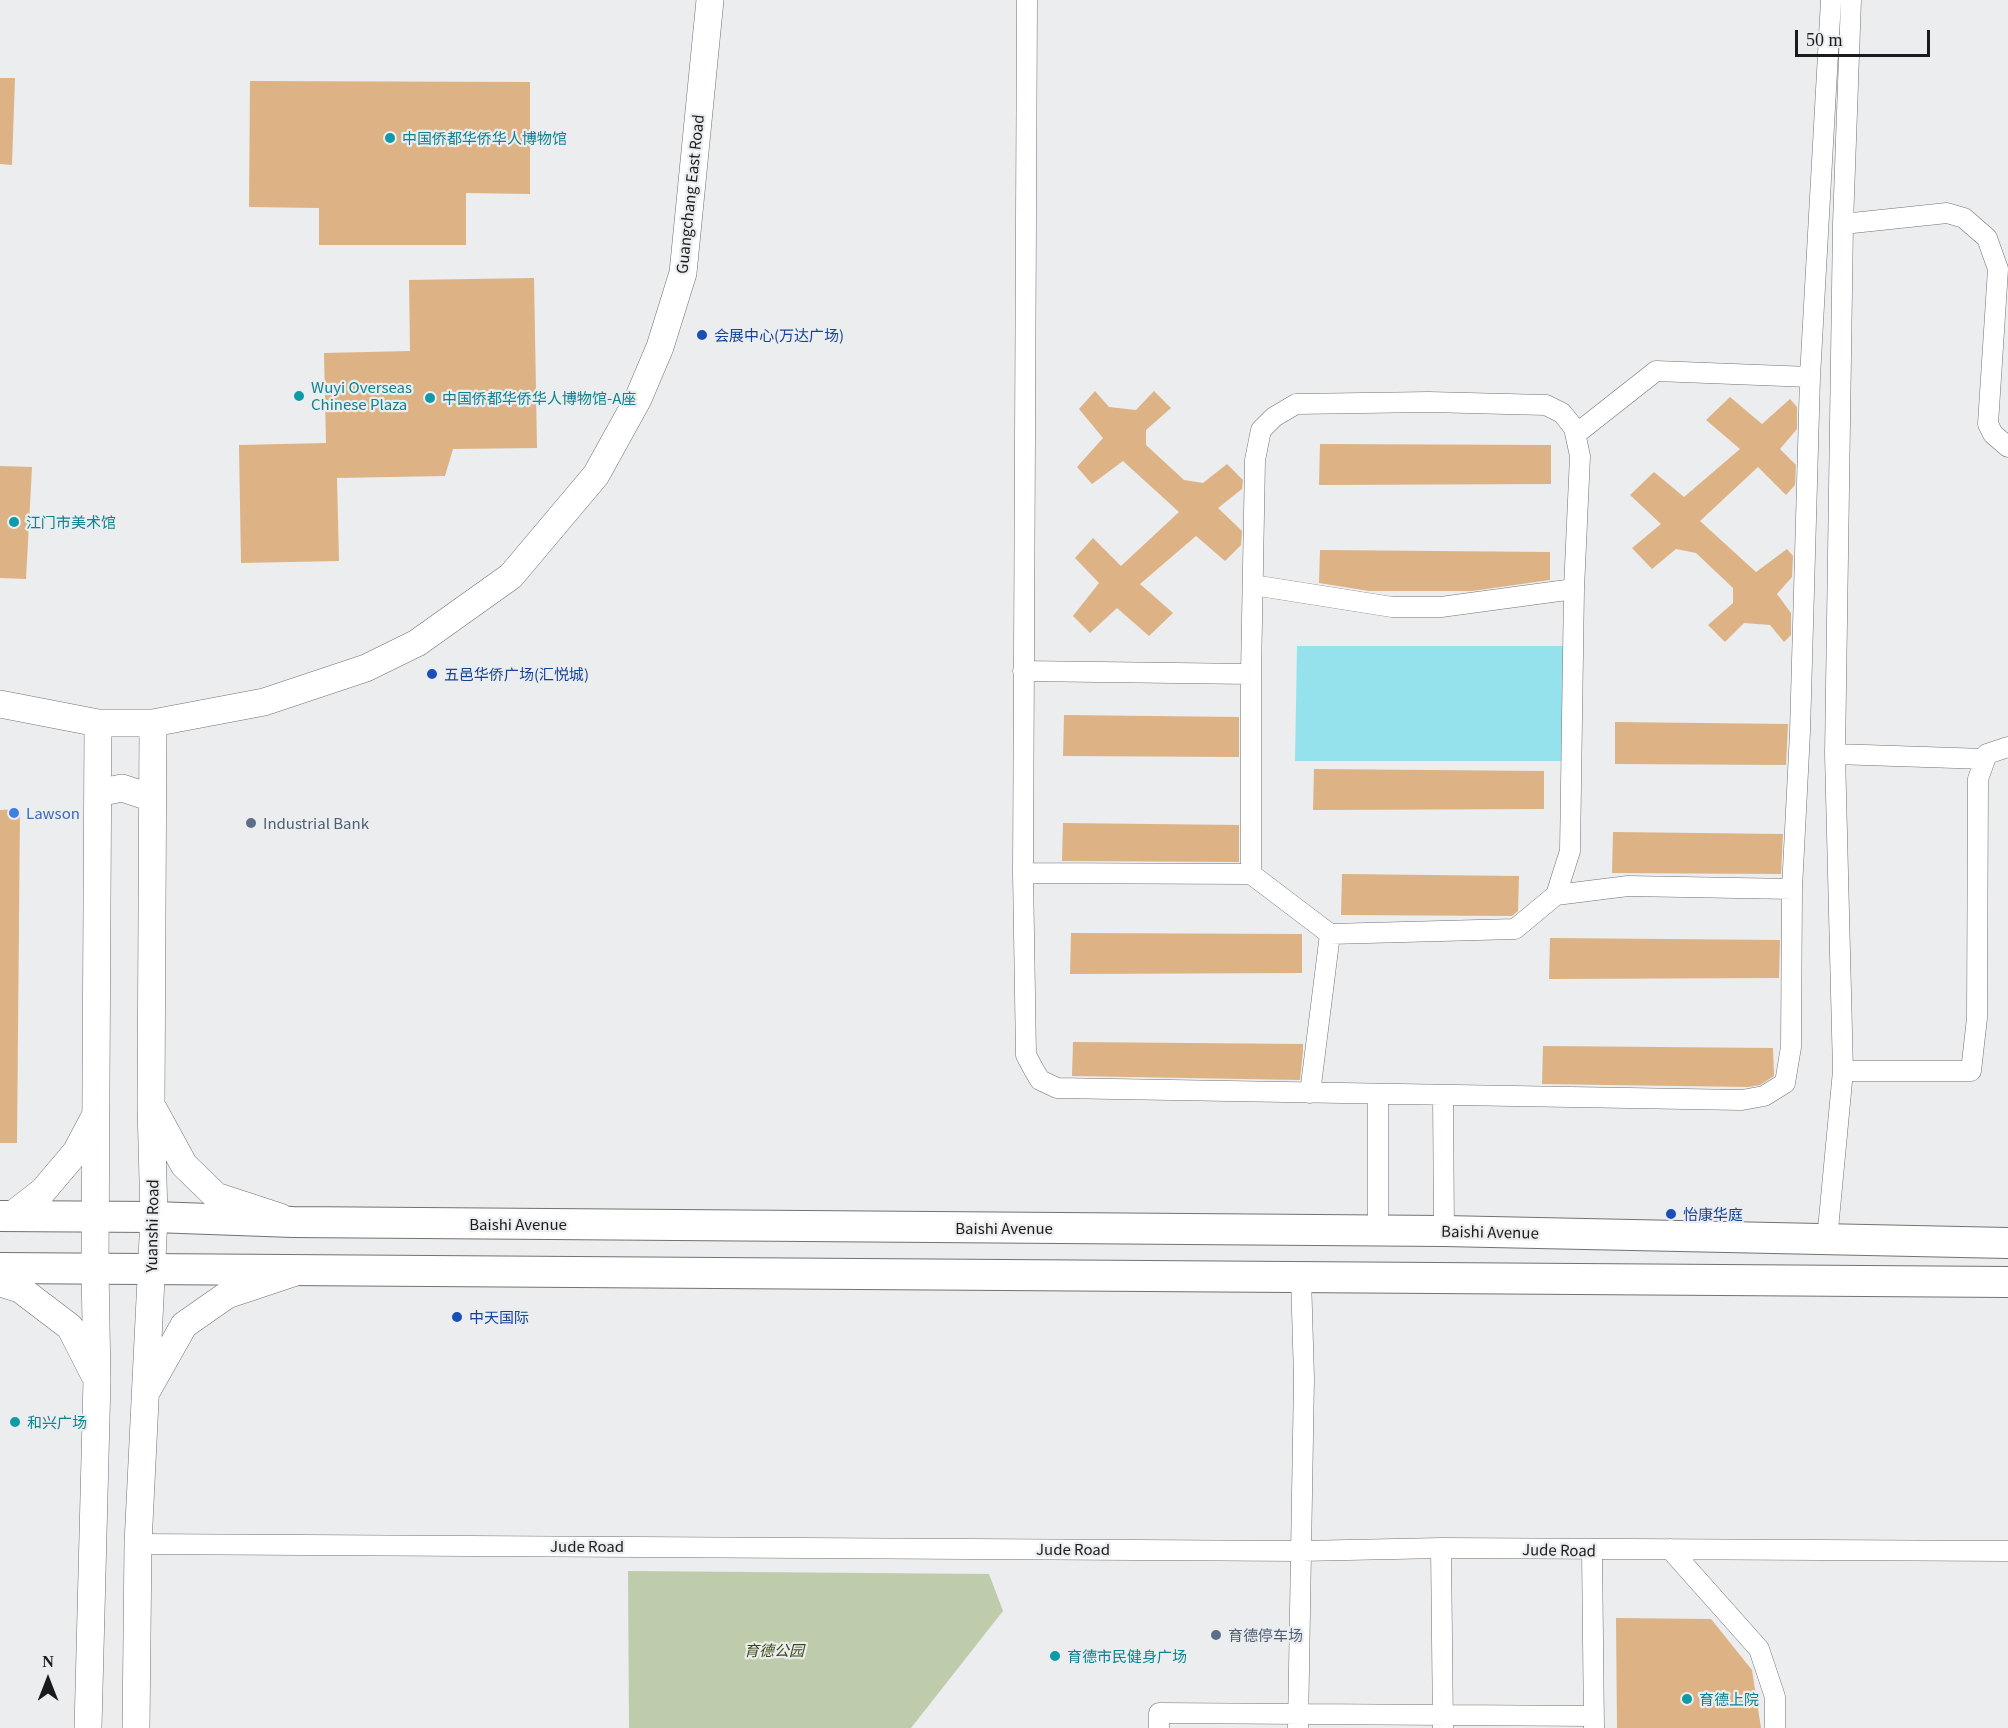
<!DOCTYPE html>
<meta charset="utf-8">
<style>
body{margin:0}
#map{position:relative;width:2008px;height:1728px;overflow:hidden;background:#ebedef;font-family:Georgia,serif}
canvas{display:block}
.north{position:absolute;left:18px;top:1650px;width:60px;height:60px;-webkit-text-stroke:4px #ebedef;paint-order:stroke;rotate:0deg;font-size:16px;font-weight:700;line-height:24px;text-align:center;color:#1b1b1c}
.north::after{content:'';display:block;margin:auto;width:21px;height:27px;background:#1b1b1c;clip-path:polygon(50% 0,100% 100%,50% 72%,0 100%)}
.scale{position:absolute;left:1795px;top:30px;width:135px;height:27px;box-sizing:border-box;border:3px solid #1b1b1c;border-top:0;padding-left:8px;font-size:18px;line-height:21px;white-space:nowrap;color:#1b1b1c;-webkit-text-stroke:4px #ebedef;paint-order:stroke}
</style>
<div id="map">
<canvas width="2008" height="1728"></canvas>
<div class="north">N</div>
<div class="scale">50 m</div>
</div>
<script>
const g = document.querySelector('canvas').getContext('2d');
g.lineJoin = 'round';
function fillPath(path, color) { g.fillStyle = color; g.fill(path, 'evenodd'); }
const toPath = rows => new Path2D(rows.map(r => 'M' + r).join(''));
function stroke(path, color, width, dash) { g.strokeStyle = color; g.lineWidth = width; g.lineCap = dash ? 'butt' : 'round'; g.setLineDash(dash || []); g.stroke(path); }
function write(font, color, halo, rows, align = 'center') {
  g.font = font + ' Georgia,"Noto Sans SC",serif'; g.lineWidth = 4.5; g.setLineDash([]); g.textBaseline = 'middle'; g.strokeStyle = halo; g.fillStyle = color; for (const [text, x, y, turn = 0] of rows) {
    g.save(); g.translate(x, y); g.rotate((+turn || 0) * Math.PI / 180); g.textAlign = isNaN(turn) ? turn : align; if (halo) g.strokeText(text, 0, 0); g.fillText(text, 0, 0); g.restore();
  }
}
fillPath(toPath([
 [628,1571,989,1574,1003,1611,911,1728,629,1728]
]), '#bfccac');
fillPath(toPath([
 [1297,646,1564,646,1565,761,1295,761]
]), '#95e2ed');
fillPath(toPath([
 [0,78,15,78,12,165,0,164],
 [250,81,530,82,530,194,466,193,466,245,319,245,319,208,249,207],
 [534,278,537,448,453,449,445,476,337,478,339,561,241,563,239,445,326,443,324,353,410,351,409,280],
 [1095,391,1109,407,1136,410,1154,391,1171,408,1146,430,1146,445,1184,480,1203,483,1227,464,1243,480,1242,489,1218,508,1242,531,1241,545,1225,561,1196,536,1140,584,1173,613,1149,636,1117,608,1090,633,1073,616,1099,583,1075,558,1093,538,1121,566,1179,512,1123,461,1092,484,1077,467,1103,438,1079,409],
 [1730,397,1762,424,1790,399,1797,407,1797,429,1780,449,1796,465,1795,485,1786,495,1758,467,1700,521,1756,572,1787,549,1793,556,1792,577,1777,594,1791,613,1791,635,1784,642,1770,625,1744,623,1725,642,1708,625,1733,603,1733,588,1696,553,1676,549,1652,569,1632,548,1661,524,1630,495,1654,472,1684,497,1740,449,1706,420],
 [1320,444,1551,445,1551,484,1319,485],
 [0,466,32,467,26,579,0,578],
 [1320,550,1550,552,1550,580,1472,591,1369,591,1319,583],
 [1064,715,1239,717,1239,757,1063,756],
 [1615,722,1788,724,1786,765,1615,764],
 [1314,769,1544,771,1544,809,1313,810],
 [20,809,17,1143,0,1143,0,810],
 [1063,823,1239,825,1239,862,1062,861],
 [1613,832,1783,834,1781,874,1612,873],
 [1342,874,1519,876,1518,911,1512,916,1341,915],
 [1071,933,1302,934,1302,973,1070,974],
 [1550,938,1780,940,1779,978,1549,979],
 [1073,1042,1303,1044,1303,1051,1300,1080,1072,1076],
 [1543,1046,1773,1048,1774,1076,1760,1085,1749,1087,1542,1084],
 [1616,1618,1711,1619,1752,1670,1761,1728,1617,1728]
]), '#ddb285');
const minor = toPath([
 [1027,0,1023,873,1026,1055,1034,1070,1040,1080,1057,1088,1742,1100,1764,1096,1785,1083,1791,1047,1792,889,1800,732,1810,377,1831,0],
 [1843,224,1947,213,1964,218,1987,238,1998,269,1988,424,1993,434,2008,447],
 [1576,434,1656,371,1810,377],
 [1023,671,1251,674,1251,874,1023,873],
 [1251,674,1255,460,1261,430,1274,417,1296,404,1429,402,1546,405,1562,413,1574,428,1580,456,1574,589,1441,607,1392,607,1253,585],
 [1835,754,1985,759],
 [1251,874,1330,934,1310,1093],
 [1556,895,1628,886,1792,889],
 [1330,934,1515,929,1556,895,1570,851,1574,589],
 [1843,1071,1971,1071,1977,1018,1978,779,1987,754,2008,747],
 [1378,1094,1378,1231],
 [1443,1095,1444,1231],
 [1827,1240,1843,1071,1835,754,1843,224,1851,0],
 [138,1544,1301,1551,1441,1548,2008,1551],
 [1441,1548,1443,1728],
 [1670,1549,1759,1649,1775,1697,1775,1728],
 [1592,1551,1594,1728],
 [1159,1728,1159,1713,1594,1716],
 [1298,1728,1304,1378,1301,1277]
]);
const secondary = toPath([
 [0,704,98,723,153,723,264,702,366,668,417,643,511,576,596,475,638,399,660,347,683,273,710,0],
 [98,793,122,788,152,798],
 [154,1110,184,1165,216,1196,280,1217],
 [11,1216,43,1191,76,1152,94,1118],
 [0,1283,20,1289,70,1327,94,1374],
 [148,1389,184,1325,227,1295,293,1273],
 [88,1728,97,1380,95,1268,98,723],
 [136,1728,138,1544,154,1217,151,1106,153,723]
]);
const primary = toPath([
 [0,1216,154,1217,293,1222,1444,1231,2008,1243],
 [0,1268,2008,1282]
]);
stroke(minor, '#707274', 21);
stroke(secondary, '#707274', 28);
stroke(primary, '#707274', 32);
stroke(minor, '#fff', 20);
stroke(secondary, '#fff', 27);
stroke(primary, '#fff', 30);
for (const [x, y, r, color] of [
 [390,138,6,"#0f9aa8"],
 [702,335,6,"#1a4fb4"],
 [299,396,6,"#0f9aa8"],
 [430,398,6,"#0f9aa8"],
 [14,522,6,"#0f9aa8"],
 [432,674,6,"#1a4fb4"],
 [14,813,6,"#3f7fe0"],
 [251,823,6,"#5c6f8a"],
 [1671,1214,6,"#1a4fb4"],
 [457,1317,6,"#1a4fb4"],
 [15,1422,6,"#0f9aa8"],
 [1216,1635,6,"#5c6f8a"],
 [1055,1656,6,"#0f9aa8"],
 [1687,1699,6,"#0f9aa8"]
]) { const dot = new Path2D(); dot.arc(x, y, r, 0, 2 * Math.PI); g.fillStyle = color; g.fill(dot); stroke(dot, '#ebedef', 2); }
write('15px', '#0d838f', '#ebedef', [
 ["中国侨都华侨华人博物馆",402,138],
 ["Wuyi Overseas",311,387],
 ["Chinese Plaza",311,404],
 ["中国侨都华侨华人博物馆-A座",442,398],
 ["江门市美术馆",26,522],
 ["和兴广场",27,1422],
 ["育德市民健身广场",1067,1656],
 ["育德上院",1699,1699]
], 'left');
write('15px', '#1b1b1c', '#ebedef', [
 ["Guangchang East Road",690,194,-84],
 ["Baishi Avenue",518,1224],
 ["Yuanshi Road",152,1226,-89],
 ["Baishi Avenue",1004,1228],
 ["Baishi Avenue",1490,1232,1],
 ["Jude Road",587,1546],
 ["Jude Road",1073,1549],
 ["Jude Road",1559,1550,1]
]);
write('15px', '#164399', '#ebedef', [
 ["会展中心(万达广场)",714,335],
 ["五邑华侨广场(汇悦城)",444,674],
 ["怡康华庭",1683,1214],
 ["中天国际",469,1317]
], 'left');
write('15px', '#366cbe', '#ebedef', [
 ["Lawson",26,813]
], 'left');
write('15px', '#4e5e75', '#ebedef', [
 ["Industrial Bank",263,823],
 ["育德停车场",1228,1635]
], 'left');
write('italic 15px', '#384b0f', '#ebedef', [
 ["育德公园",774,1650]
]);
</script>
